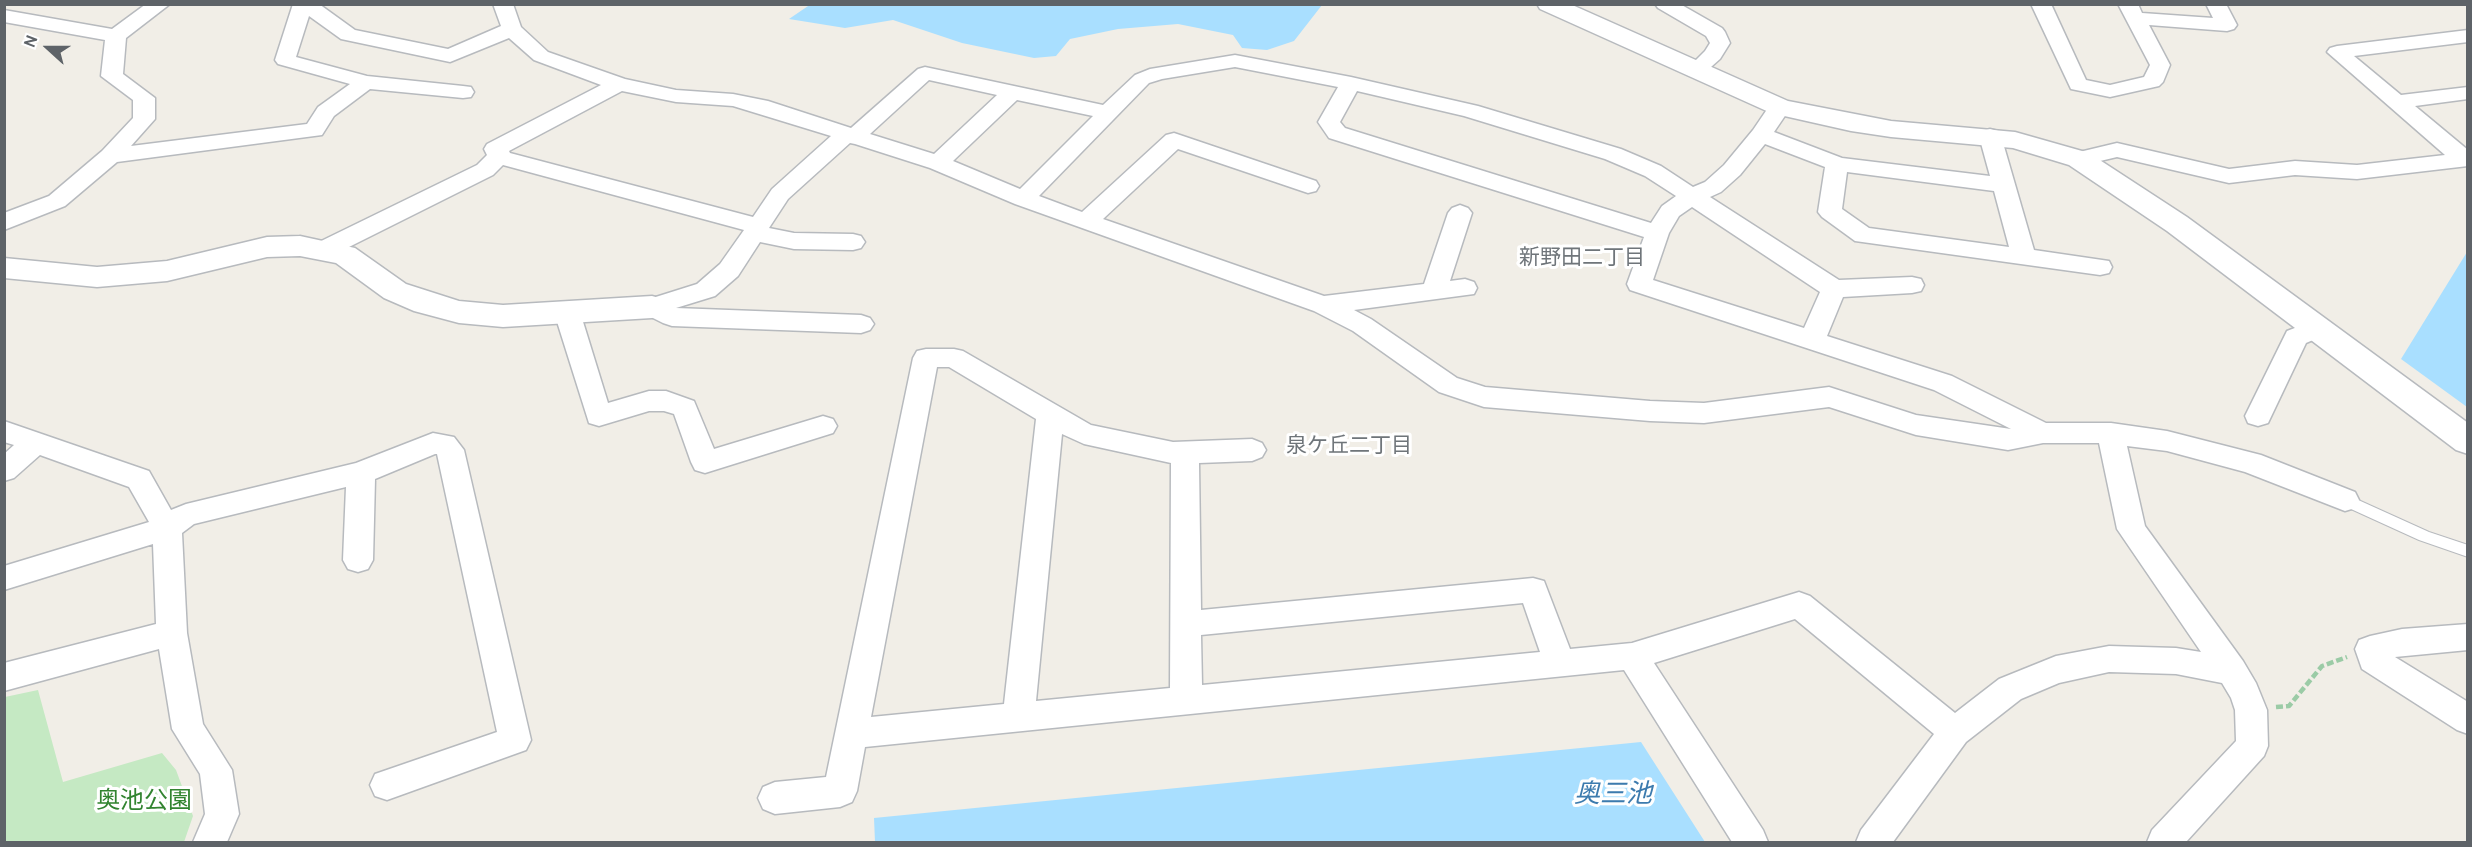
<!DOCTYPE html>
<meta charset="utf-8">
<style>
body{margin:0}
#map{position:relative;width:2472px;height:847px;overflow:hidden;background:#f1eee7;font-family:Cabin,sans-serif}
canvas{display:block}
.frame{position:absolute;inset:0;border:6px solid #5e6368;pointer-events:none}
.north{position:absolute;left:18px;top:18px;width:60px;height:60px;-webkit-text-stroke:4px #fff;paint-order:stroke;rotate:291deg;font-size:16px;font-weight:700;line-height:24px;text-align:center;color:#5e6368}
.north::after{content:'';display:block;margin:auto;width:21px;height:27px;background:#5e6368;clip-path:polygon(50% 0,100% 100%,50% 72%,0 100%)}
</style>
<div id="map">
<canvas width="2472" height="847"></canvas>
<div class="frame"></div>
<div class="north">N</div>
</div>
<script>
const g = document.querySelector('canvas').getContext('2d');
g.lineJoin = 'round';
function fillPath(path, color) { g.fillStyle = color; g.fill(path, 'evenodd'); }
const toPath = rows => new Path2D(rows.map(r => 'M' + r).join(''));
function stroke(path, color, width, dash) { g.strokeStyle = color; g.lineWidth = width; g.lineCap = dash ? 'butt' : 'round'; g.setLineDash(dash || []); g.stroke(path); }
function write(font, color, halo, rows, align = 'center') {
  g.font = font + ' Cabin,"Noto Sans JP",sans-serif'; g.lineWidth = 6; g.setLineDash([]); g.textBaseline = 'middle'; g.strokeStyle = halo; g.fillStyle = color; for (const [text, x, y, turn = 0] of rows) {
    g.save(); g.translate(x, y); g.rotate((+turn || 0) * Math.PI / 180); g.textAlign = isNaN(turn) ? turn : align; if (halo) g.strokeText(text, 0, 0); g.fillText(text, 0, 0); g.restore();
  }
}
fillPath(toPath([
 [38,690,63,782,162,753,176,770,193,816,184,842,5,842,5,697]
]), '#c5e9c3');
fillPath(toPath([
 [811,4,1322,4,1322,5,1294,41,1267,50,1242,48,1233,35,1178,24,1118,29,1070,39,1056,56,1034,58,962,43,893,20,845,28,789,19],
 [2467,252,2467,407,2401,359],
 [1641,742,1705,842,875,842,874,818]
]), '#a9dfff');
const service = toPath([
 [2345,494,2429,532,2468,545,2468,557,2419,540,2340,504,2338,500,2340,496,2345,494]
]);
const minor = toPath([
 [146,4,170,4,126,38,123,74,155,98,155,119,131,146,307,124,318,107,350,84,278,64,275,60,293,4,319,4,355,30,448,49,501,26,493,4,513,4,521,27,548,52,625,79,676,90,733,94,768,101,851,128,918,69,925,67,1103,105,1135,75,1150,69,1235,55,1351,77,1478,106,1621,149,1661,166,1693,187,1705,182,1724,165,1753,130,1772,102,1780,100,1788,102,1791,107,1774,132,1842,158,1990,176,1979,136,1982,131,1990,129,1998,131,2001,136,2034,250,2109,261,2112,267,2109,273,2100,275,1855,241,1822,217,1818,212,1825,167,1765,144,1740,175,1721,192,1710,197,1839,280,1912,277,1921,279,1924,285,1921,291,1912,293,1843,297,1827,336,1952,376,2046,423,2111,423,2167,431,2261,455,2355,492,2359,500,2355,508,2345,511,2245,472,2167,451,2127,446,2145,526,2243,661,2256,683,2267,710,2268,746,2264,756,2186,842,2147,842,2152,830,2236,741,2235,710,2231,698,2222,683,2176,674,2109,672,2059,683,2021,699,1966,742,1893,842,1856,842,1861,830,1934,734,1795,619,1654,663,1763,830,1768,842,1732,842,1624,670,865,747,857,791,852,802,840,807,775,814,763,809,758,798,763,787,775,782,826,777,913,358,917,351,926,349,954,349,963,351,1091,425,1173,442,1252,439,1262,443,1266,450,1262,457,1252,461,1199,463,1201,610,1533,578,1544,581,1570,649,1632,643,1799,592,1810,596,1955,713,1999,679,2056,656,2109,646,2176,648,2201,652,2117,529,2099,443,2043,443,2008,450,1916,435,1829,407,1704,423,1650,421,1484,407,1439,392,1353,331,1314,311,1015,204,930,168,855,144,850,143,788,199,769,228,794,233,853,234,861,236,865,242,861,248,853,250,794,249,760,242,738,276,715,296,676,308,861,315,870,318,874,324,870,330,861,333,672,326,663,323,643,313,639,307,643,301,697,284,720,264,744,230,503,165,493,175,331,256,323,258,315,256,311,250,315,244,477,165,487,155,484,149,487,144,601,85,534,60,509,38,450,62,341,39,309,16,296,57,367,76,463,86,471,87,474,92,471,97,463,98,370,89,334,116,322,135,117,162,65,206,4,230,4,213,49,196,102,151,133,118,133,100,101,76,105,40,4,22,4,10,112,29,146,4],
 [1235,67,1338,87,1318,122,1329,138,1644,237,1627,284,1630,290,1934,390,2011,429,1916,415,1829,387,1704,403,1650,401,1485,387,1457,378,1371,319,1354,310,1474,294,1477,288,1474,282,1465,279,1450,281,1472,213,1468,208,1460,205,1452,208,1448,213,1424,284,1324,296,1103,219,1178,149,1308,193,1316,191,1319,186,1316,181,1174,133,1166,135,1082,212,1039,196,1149,83,1162,79,1235,67],
 [929,80,997,95,934,154,870,134,929,80],
 [622,91,676,102,733,106,831,136,772,189,753,217,510,153,509,151,622,91],
 [1357,91,1464,116,1605,159,1645,176,1676,196,1662,206,1651,223,1345,128,1340,122,1357,91],
 [1017,100,1093,116,1020,189,953,161,1017,100],
 [1847,172,1994,191,2009,247,1869,228,1842,209,1847,172],
 [1692,207,1820,292,1804,328,1653,280,1669,233,1679,216,1692,207],
 [937,367,949,367,1036,419,1004,704,871,717,937,367],
 [1062,434,1084,444,1171,463,1170,688,1036,701,1062,434],
 [1523,603,1540,652,1202,685,1201,635,1523,603],
 [1655,4,1680,4,1722,28,1725,32,1730,43,1720,59,1702,75,1695,77,1688,75,1685,71,1705,51,1710,43,1706,36,1658,8,1655,4],
 [2031,4,2051,4,2086,80,2110,85,2144,77,2150,65,2118,4,2138,4,2142,13,2213,18,2206,4,2226,4,2237,25,2234,29,2227,31,2149,25,2170,65,2163,82,2159,86,2110,97,2071,89,2031,4],
 [2468,30,2468,42,2354,56,2401,95,2468,87,2468,99,2415,106,2468,150,2468,166,2357,179,2295,175,2229,183,2117,157,2079,166,2071,164,2068,159,2071,154,2117,143,2229,169,2295,161,2357,165,2445,155,2327,52,2330,48,2337,46,2468,30],
 [567,303,576,306,580,312,608,403,649,391,666,391,694,401,714,449,823,416,833,419,837,426,833,433,705,473,695,470,691,462,674,414,664,411,649,411,599,426,589,423,554,312,558,306,567,303],
 [2318,319,2327,322,2331,328,2327,334,2306,343,2268,423,2258,426,2248,423,2245,416,2287,331,2318,319],
 [4,421,149,471,171,510,186,504,356,463,433,433,454,437,464,450,531,740,526,750,387,800,375,796,370,785,375,774,497,732,437,454,435,454,375,479,373,560,368,569,358,572,348,569,343,560,346,487,194,524,182,533,187,633,203,724,232,770,239,814,227,842,193,842,205,814,200,774,172,729,159,649,4,691,4,663,156,624,153,544,4,590,4,566,149,522,129,487,40,455,14,478,4,481,4,454,14,445,4,442,4,421],
 [2468,624,2468,650,2395,657,2468,702,2468,734,2457,730,2362,669,2355,649,2359,640,2370,636,2402,629,2468,624]
]);
const tertiary = toPath([
 [1537,4,1570,4,1788,101,1891,121,2015,132,2089,153,2187,217,2468,423,2468,454,2456,450,2167,231,2069,165,2013,148,1891,137,1851,131,1771,113,1540,9,1537,4],
 [300,236,355,248,406,284,459,301,503,305,652,296,663,299,667,307,663,315,652,318,503,327,459,323,414,311,384,298,336,263,300,256,267,257,167,281,97,287,4,278,4,258,97,267,167,261,267,237,300,236]
]);
stroke(service, '#b7babe', 2);
stroke(minor, '#b7babe', 3);
stroke(tertiary, '#b7babe', 3);
stroke(toPath([
 [2276,707,2289,706,2322,666,2347,657]
]), '#9bcba6', 4.5, [7, 3]);
fillPath(service, '#fff');
fillPath(minor, '#fff');
fillPath(tertiary, '#fff');
write('21px', '#6f757a', '#fff', [
 ["新野田二丁目",1582,258],
 ["泉ケ丘二丁目",1349,446]
]);
write('24px', '#328430', '#fff', [
 ["奥池公園",144,801]
]);
write('italic 26px', '#3c7bae', '#fff', [
 ["奥三池",1613,794]
]);
</script>
